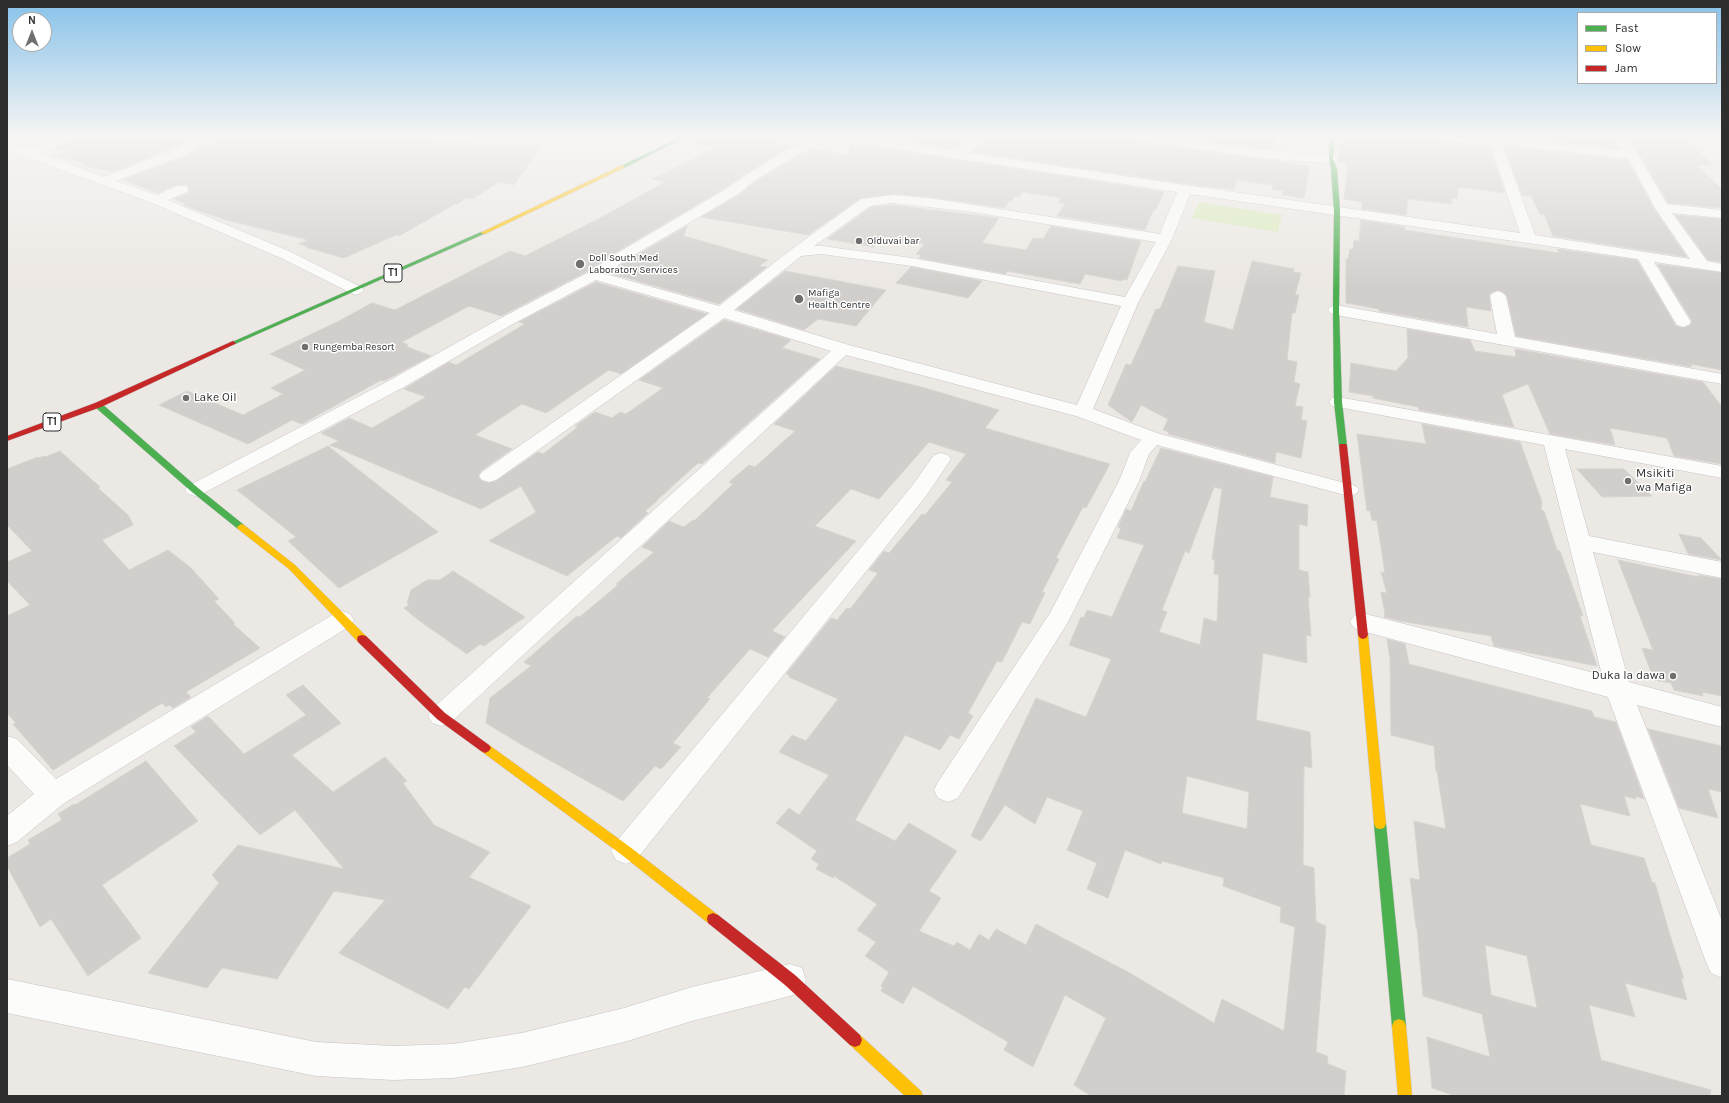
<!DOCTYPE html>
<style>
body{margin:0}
#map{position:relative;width:1729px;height:1103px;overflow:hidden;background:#ece8e4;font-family:Karla,sans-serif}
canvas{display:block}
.frame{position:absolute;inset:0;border:8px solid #2e2e2e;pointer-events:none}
.legend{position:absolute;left:1577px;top:12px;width:140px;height:72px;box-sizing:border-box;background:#fff;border:1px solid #ababab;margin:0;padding:5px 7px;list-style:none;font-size:12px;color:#2e2e2e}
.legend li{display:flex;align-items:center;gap:8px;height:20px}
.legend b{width:20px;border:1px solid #ababab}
.north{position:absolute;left:12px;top:12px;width:40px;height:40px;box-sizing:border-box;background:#fff;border:1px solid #ababab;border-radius:50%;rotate:0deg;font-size:11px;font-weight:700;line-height:16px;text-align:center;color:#2e2e2e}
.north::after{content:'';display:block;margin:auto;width:14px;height:18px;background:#706f6e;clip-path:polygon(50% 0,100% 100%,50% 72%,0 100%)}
</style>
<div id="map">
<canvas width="1729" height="1103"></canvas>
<div class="frame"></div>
<ul class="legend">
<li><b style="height:5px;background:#4caf50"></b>Fast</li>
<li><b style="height:5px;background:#ffc107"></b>Slow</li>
<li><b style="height:5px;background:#c62828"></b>Jam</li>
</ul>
<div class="north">N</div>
</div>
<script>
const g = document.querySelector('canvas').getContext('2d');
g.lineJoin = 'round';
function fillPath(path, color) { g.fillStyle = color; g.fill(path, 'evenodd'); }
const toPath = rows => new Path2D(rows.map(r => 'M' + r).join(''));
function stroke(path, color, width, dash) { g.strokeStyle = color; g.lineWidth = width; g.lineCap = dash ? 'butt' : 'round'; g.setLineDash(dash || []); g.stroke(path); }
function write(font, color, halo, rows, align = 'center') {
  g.font = font + ' Karla,sans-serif'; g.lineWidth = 3; g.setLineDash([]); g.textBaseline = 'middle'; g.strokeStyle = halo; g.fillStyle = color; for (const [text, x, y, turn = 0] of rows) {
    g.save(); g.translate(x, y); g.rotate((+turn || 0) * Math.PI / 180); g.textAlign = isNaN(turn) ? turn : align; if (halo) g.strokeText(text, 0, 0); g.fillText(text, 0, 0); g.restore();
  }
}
fillPath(toPath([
 [1199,202,1282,215,1278,232,1192,218]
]), '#d9eabb');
const building = toPath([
 [76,136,203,136,113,172,82,165,86,164,53,156,68,151,52,149,74,139,76,136],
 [222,136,414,136,416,139,421,140,531,146,542,145,514,185,499,182,472,199,466,198,458,204,455,204,399,236,396,235,344,258,305,247,307,246,299,244,308,240,226,220,183,205,186,204,174,199,188,193,189,189,188,185,176,185,158,193,123,180,183,157,220,139,222,136],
 [695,136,787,136,774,143,792,146,742,176,727,187,613,254,588,271,501,316,469,306,402,342,408,345,405,346,431,356,384,381,381,380,302,424,292,420,248,444,159,405,187,391,243,415,283,394,271,388,305,370,270,354,339,321,372,303,395,310,510,251,525,256,604,216,665,182,652,179,715,148,694,144,695,136],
 [865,136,971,136,956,149,865,136],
 [986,136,1122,136,1124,139,1129,140,1310,166,1304,198,1283,195,1283,191,1272,189,1273,185,1236,180,1234,189,1200,186,972,152,986,136],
 [1161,136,1264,136,1276,137,1271,150,1161,136],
 [1339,136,1379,136,1398,138,1397,136,1406,136,1489,146,1505,193,1458,187,1457,199,1452,198,1452,204,1408,199,1406,215,1362,209,1362,202,1344,199,1348,166,1346,166,1346,163,1339,162,1339,136],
 [1500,136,1611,136,1620,149,1500,136],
 [1626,136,1641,137,1640,136,1683,136,1714,166,1696,165,1722,189,1722,208,1668,203,1640,155,1626,136],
 [850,143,960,160,1164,192,1155,211,1153,211,1145,230,1057,216,1065,204,1058,203,1061,198,1022,192,1019,197,1015,196,1012,201,1010,200,1005,208,929,197,893,194,861,198,808,235,701,217,739,195,752,184,797,156,813,149,849,155,850,143],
 [1504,146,1628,160,1654,209,1687,257,1553,236,1544,214,1540,214,1531,196,1522,195,1504,146],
 [893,205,999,218,982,243,1026,250,1033,238,1043,239,1051,226,1141,241,1127,280,1123,279,1122,281,1085,274,1080,284,1007,271,1006,274,919,258,921,255,916,254,924,244,882,237,874,247,827,239,871,207,893,205],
 [1675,215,1722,219,1722,262,1708,260,1675,215],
 [1361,220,1405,227,1404,230,1559,253,1557,249,1637,260,1676,326,1683,328,1689,326,1692,321,1657,264,1722,273,1722,370,1690,364,1692,367,1516,336,1507,296,1499,290,1492,292,1489,295,1491,311,1466,307,1468,327,1379,311,1379,309,1346,303,1346,259,1348,259,1350,249,1353,249,1354,240,1359,241,1361,220],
 [687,226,684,236,768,260,759,266,767,267,719,304,609,273,625,262,687,226],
 [1252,261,1294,269,1293,272,1301,273,1295,295,1299,295,1295,313,1292,313,1287,360,1297,362,1294,382,1300,384,1295,406,1303,407,1301,420,1307,421,1301,458,1276,452,1275,463,1168,434,1169,432,1163,430,1168,419,1141,405,1132,422,1108,405,1126,364,1131,365,1156,309,1160,309,1178,266,1215,271,1204,322,1233,330,1252,261],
 [911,267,912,267,982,281,968,298,896,283,911,267],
 [785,271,833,280,886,290,856,326,818,319,804,330,737,309,785,271],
 [596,282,707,314,621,374,609,370,546,413,522,404,475,435,512,449,481,471,478,476,482,481,489,483,496,481,538,452,543,454,578,427,575,426,595,412,612,418,620,412,626,414,663,388,639,380,724,320,791,340,782,348,820,359,702,464,698,463,657,500,658,500,645,511,648,513,621,538,617,536,567,576,489,541,536,512,521,486,481,509,330,445,339,441,321,433,349,418,372,428,426,397,404,389,449,362,456,365,525,324,519,322,596,282],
 [1407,329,1470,340,1475,351,1516,357,1515,349,1703,382,1722,407,1722,464,1674,456,1667,438,1610,428,1615,445,1550,434,1528,384,1506,393,1504,391,1505,394,1502,395,1514,427,1419,410,1418,407,1373,398,1373,396,1349,392,1351,363,1396,371,1408,358,1407,329],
 [836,366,925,388,999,410,985,428,1110,464,1086,508,1083,507,1056,558,1059,559,1042,592,1045,593,1030,624,1022,622,1002,662,997,661,968,713,973,716,959,739,950,735,940,750,905,735,855,820,895,841,909,823,957,851,929,891,941,898,919,931,954,946,957,942,970,950,979,934,989,940,996,929,1026,945,1036,924,1128,972,1214,1023,1222,999,1284,1031,1295,927,1280,922,1281,907,1223,886,1224,878,1162,861,1161,864,1125,850,1108,898,1087,889,1097,863,1067,850,1083,811,1047,797,1035,824,1005,805,981,841,971,836,1036,698,1086,717,1111,659,1069,645,1081,617,1084,618,1087,610,1112,617,1144,545,1117,538,1121,528,1118,527,1126,509,1131,511,1144,481,1145,482,1161,448,1273,477,1270,497,1308,505,1307,526,1299,524,1299,570,1308,572,1310,597,1308,597,1311,636,1306,635,1307,663,1263,653,1256,720,1310,732,1312,768,1304,766,1303,865,1314,868,1316,922,1326,926,1316,1052,1327,1056,1328,1064,1346,1071,1344,1096,1091,1096,1074,1085,1106,1018,1065,995,1033,1067,1004,1050,1008,1042,913,986,903,1004,881,991,883,987,881,986,889,972,865,956,876,942,857,930,877,904,834,876,833,878,816,869,819,864,811,859,817,851,776,823,789,808,799,815,829,775,779,752,792,735,806,741,838,699,789,677,790,676,786,674,831,618,837,620,847,608,850,609,878,573,869,570,884,551,889,553,922,514,925,515,952,482,946,480,966,454,929,442,879,499,851,489,815,526,856,541,772,631,785,637,768,657,750,649,707,698,710,699,673,743,681,747,661,769,655,766,623,801,524,746,486,723,490,698,531,666,524,662,577,616,579,617,582,615,618,585,616,584,654,552,642,547,669,521,684,527,693,520,694,521,733,484,729,482,749,465,755,467,795,431,774,424,836,366],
 [1214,487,1222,489,1212,559,1215,560,1214,574,1219,575,1217,622,1204,618,1200,645,1159,632,1167,612,1162,610,1185,551,1189,553,1214,487],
 [1187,776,1249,792,1247,829,1182,813,1187,776],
 [1422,424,1520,442,1542,502,1541,510,1544,511,1557,550,1560,551,1583,616,1580,616,1597,666,1494,646,1491,636,1400,621,1384,617,1385,614,1381,592,1387,593,1381,572,1385,573,1377,521,1372,520,1370,511,1367,511,1357,434,1426,444,1422,424],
 [328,446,438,532,339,588,288,541,296,537,237,490,328,446],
 [60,451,100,487,98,488,128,515,133,525,102,540,129,570,168,550,191,568,219,599,214,601,235,623,233,624,260,648,186,692,191,697,173,708,170,705,166,707,162,703,53,770,13,724,16,723,7,713,7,616,30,605,7,581,7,562,32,551,7,525,7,469,38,457,39,458,44,456,45,457,60,451],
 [1577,469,1624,469,1652,496,1602,497,1577,469],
 [1679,534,1701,538,1722,560,1688,554,1679,534],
 [1618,560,1699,577,1698,575,1722,579,1722,696,1702,692,1703,696,1674,690,1671,683,1654,680,1642,648,1653,650,1618,560],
 [453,571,525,617,484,646,480,644,467,654,417,619,404,608,409,605,407,603,411,590,427,580,440,580,453,571],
 [1387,639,1405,644,1409,664,1592,711,1594,717,1616,722,1644,799,1636,796,1636,799,1624,796,1630,816,1580,804,1591,845,1644,858,1652,882,1655,883,1669,932,1684,979,1681,978,1687,1000,1625,983,1635,1017,1589,1005,1601,1060,1711,1090,1710,1096,1456,1096,1432,1088,1427,1037,1490,1057,1482,1014,1423,996,1417,928,1416,927,1410,878,1420,880,1414,821,1446,829,1437,771,1436,771,1434,746,1391,735,1390,659,1387,639],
 [1485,945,1527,956,1537,1008,1491,995,1485,945],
 [303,685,341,723,292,755,333,792,385,757,407,781,403,783,434,825,490,852,469,877,531,906,469,989,465,987,448,1009,339,953,385,900,334,891,277,979,222,968,207,988,148,973,219,883,212,875,238,845,344,869,295,810,260,835,174,746,196,732,191,727,208,716,244,754,306,715,286,695,303,685],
 [1648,729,1722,746,1722,792,1708,789,1718,818,1679,808,1648,729],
 [146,761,198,821,102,885,141,938,88,976,51,919,40,927,7,866,7,858,30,844,28,840,62,820,58,814,74,804,75,805,146,761]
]);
fillPath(building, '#d1cecb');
stroke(building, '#d7d4d0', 1);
const street = toPath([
 [60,136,75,136,73,138,39,153,104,177,174,150,206,136,221,136,219,138,182,156,116,181,157,195,177,186,187,186,188,189,187,192,168,200,291,252,361,287,364,290,361,293,356,295,351,293,281,258,152,203,7,150,7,142,28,149,60,136],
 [415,136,479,136,531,139,550,136,577,136,575,138,571,139,531,145,421,139,417,138,415,136],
 [821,136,857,136,957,151,973,136,985,136,969,153,1185,185,1520,233,1490,143,1465,138,1463,136,1489,136,1623,151,1612,136,1624,136,1639,156,1667,204,1722,210,1722,218,1672,213,1707,261,1722,264,1722,272,1654,262,1691,322,1689,325,1683,327,1677,325,1675,322,1638,259,1190,194,1172,239,1138,303,1093,409,1160,434,1356,486,1359,490,1356,494,1349,496,1157,445,1149,454,1139,481,1068,622,958,798,948,802,938,798,934,790,938,782,1050,613,1119,481,1130,453,1141,440,1076,416,846,355,450,723,441,726,432,723,428,716,432,709,831,351,724,318,496,480,489,482,482,480,479,476,482,472,710,313,596,280,511,325,404,387,202,494,195,496,188,494,185,490,188,486,392,379,499,319,589,272,614,255,728,188,743,177,788,149,821,136],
 [833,139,960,159,1177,192,1160,234,929,198,893,195,861,199,792,249,719,306,606,274,624,261,738,194,751,183,796,155,833,139],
 [1502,144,1629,159,1655,208,1690,259,1535,235,1502,144],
 [893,203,973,212,1156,242,1125,297,912,258,821,246,814,246,870,206,893,203],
 [821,254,912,266,1121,306,1077,405,849,345,734,310,801,256,821,254],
 [1123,136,1152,136,1270,151,1331,155,1335,156,1337,159,1335,162,1331,163,1270,159,1129,139,1125,138,1123,136],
 [1498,291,1503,293,1506,296,1515,337,1722,374,1722,384,1336,315,1330,313,1328,310,1330,307,1336,305,1497,334,1490,296,1493,293,1498,291],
 [1338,397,1722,466,1722,478,1565,449,1589,536,1722,562,1722,578,1593,552,1629,682,1722,707,1722,727,1637,705,1722,921,1722,978,1711,973,1706,962,1608,697,1362,631,1354,628,1350,622,1354,616,1362,613,1602,675,1544,445,1332,406,1329,402,1332,398,1338,397],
 [941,453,948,455,951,459,926,496,636,860,626,864,616,860,611,851,616,842,912,486,934,455,941,453],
 [342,611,350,614,354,620,350,626,63,804,17,842,7,846,7,816,34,794,7,765,7,736,17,739,56,779,334,614,342,611],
 [790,964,802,968,806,980,802,992,790,996,692,1021,624,1042,522,1067,453,1078,393,1080,316,1076,7,1013,7,979,316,1042,393,1046,453,1044,522,1033,624,1008,692,987,790,964]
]);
const fast = toPath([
 [683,136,688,136,624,168,619,167,683,136],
 [1330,136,1334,136,1333,159,1337,169,1340,211,1339,310,1342,402,1347,446,1343,448,1339,446,1334,402,1333,310,1334,211,1331,169,1329,159,1330,136],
 [481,232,486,233,235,344,231,344,230,343,481,232],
 [95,403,101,403,198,488,244,525,245,527,244,529,238,529,192,492,95,407,95,403],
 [1380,819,1384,820,1386,824,1406,1026,1404,1031,1399,1033,1394,1031,1392,1026,1374,824,1376,820,1380,819]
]);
const slow = toPath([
 [622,165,624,166,624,168,485,234,480,233,622,165],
 [241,524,244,525,295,565,366,636,367,639,366,642,358,642,289,569,238,529,237,527,241,524],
 [1363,631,1366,632,1368,635,1386,824,1384,828,1380,829,1376,828,1374,824,1358,635,1360,632,1363,631],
 [485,743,489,745,630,847,718,915,719,919,718,923,713,925,708,923,622,855,481,751,479,748,481,745,485,743],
 [1399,1019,1404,1021,1406,1026,1412,1096,1398,1096,1392,1026,1394,1021,1399,1019],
 [855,1033,860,1035,921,1091,923,1096,905,1096,850,1045,848,1040,850,1035,855,1033]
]);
const jam = toPath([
 [233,341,236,343,235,344,101,407,7,441,7,436,95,403,233,341],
 [1340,444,1346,444,1347,446,1368,635,1366,638,1363,639,1360,638,1358,635,1339,446,1340,444],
 [362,635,366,636,445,713,489,745,491,748,489,751,485,753,481,751,437,719,358,642,357,639,358,636,362,635],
 [713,913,718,915,795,975,860,1035,862,1040,860,1045,855,1047,850,1045,785,985,708,923,707,919,708,915,713,913]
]);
stroke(street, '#c5c4c5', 1);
stroke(fast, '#c5c4c5', 1);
stroke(slow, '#c5c4c5', 1);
stroke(jam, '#c5c4c5', 1);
fillPath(street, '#fcfcfb');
fillPath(fast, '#4caf50');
fillPath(slow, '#ffc107');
fillPath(jam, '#c62828');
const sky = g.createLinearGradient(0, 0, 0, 290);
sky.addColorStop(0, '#88c2ea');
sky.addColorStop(0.47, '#f6f5f3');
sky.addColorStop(1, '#f6f5f300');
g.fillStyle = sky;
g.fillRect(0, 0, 1729, 290);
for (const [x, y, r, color] of [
 [859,241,4,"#706f6e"],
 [580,264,5,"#706f6e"],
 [799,299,5,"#706f6e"],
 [305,347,4,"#706f6e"],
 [186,398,4,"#706f6e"],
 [1628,481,4,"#706f6e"],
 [1673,676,4,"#706f6e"]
]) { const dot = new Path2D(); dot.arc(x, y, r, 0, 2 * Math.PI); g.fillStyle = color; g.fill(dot); stroke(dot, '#fff', 1.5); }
write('10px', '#2e2e2e', '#fff', [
 ["Olduvai bar",867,241],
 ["Doll South Med",589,258],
 ["Laboratory Services",589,270],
 ["Mafiga",808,293],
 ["Health Centre",808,305],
 ["Rungemba Resort",313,347]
], 'left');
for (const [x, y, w] of [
 [393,273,18],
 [52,422,18]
]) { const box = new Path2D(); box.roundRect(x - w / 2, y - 9, w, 18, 3); g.fillStyle = '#fff'; g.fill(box); stroke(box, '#2e2e2e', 1); }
write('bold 11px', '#2e2e2e', null, [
 ["T1",393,273],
 ["T1",52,422]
]);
write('12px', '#2e2e2e', '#fff', [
 ["Lake Oil",194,398],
 ["Msikiti",1636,474],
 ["wa Mafiga",1636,488],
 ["Duka la dawa",1665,676,"right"]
], 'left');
</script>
